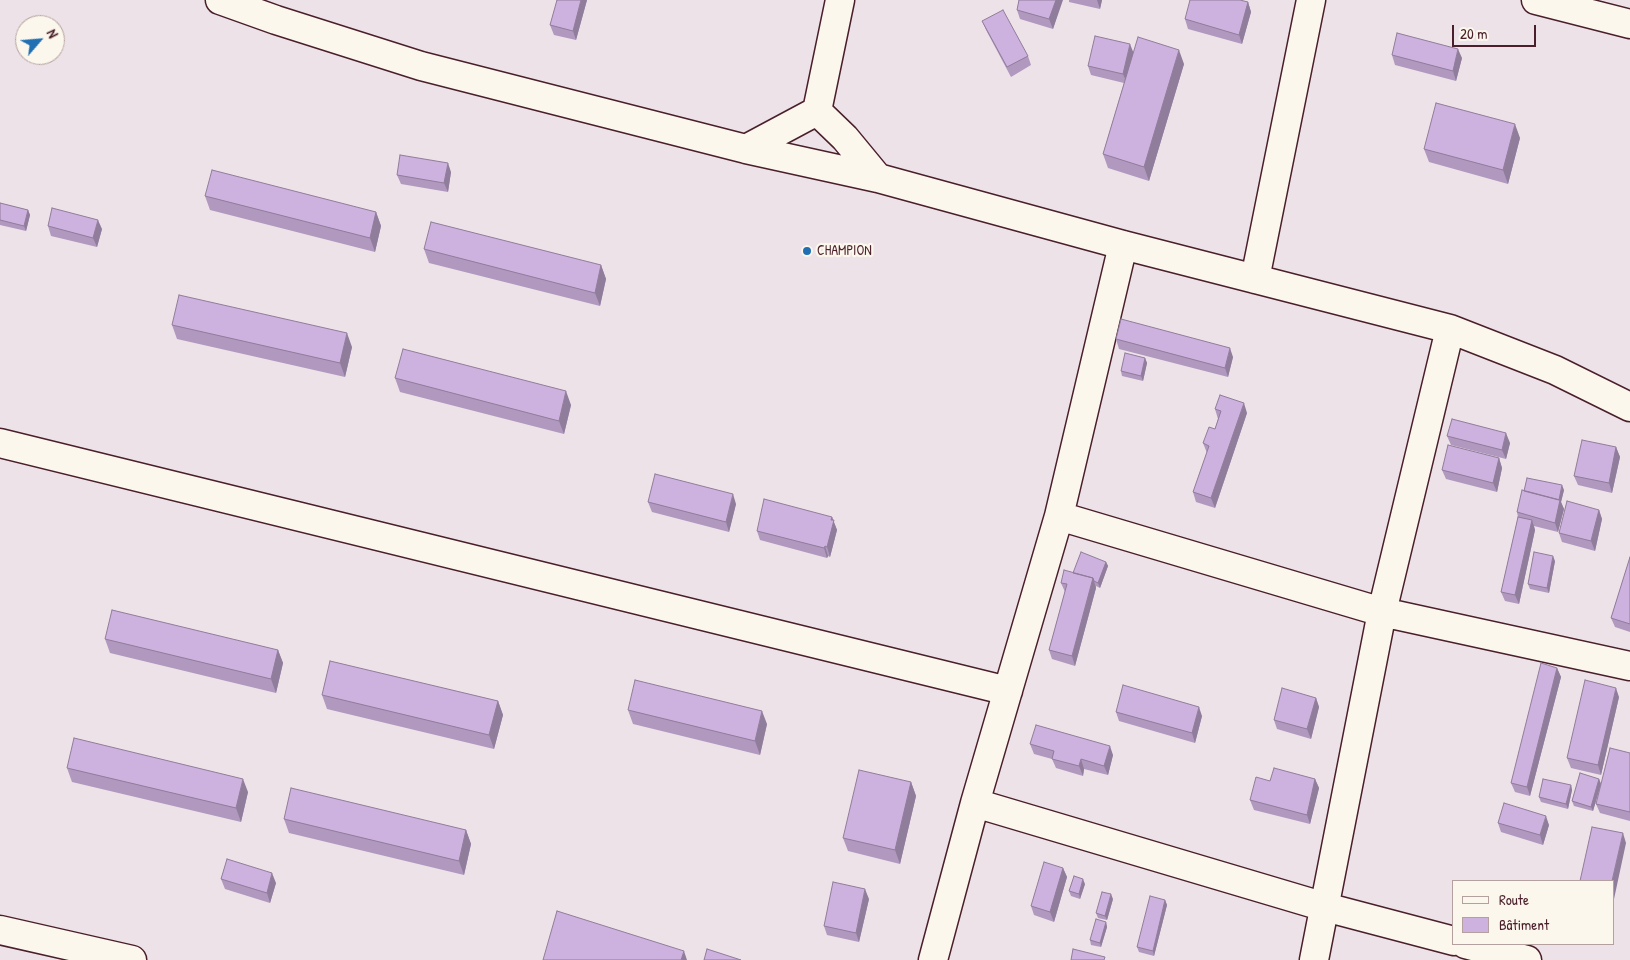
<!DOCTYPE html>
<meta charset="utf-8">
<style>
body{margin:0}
#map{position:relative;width:1630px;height:960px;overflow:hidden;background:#ede2e8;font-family:"Patrick Hand",sans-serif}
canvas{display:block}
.legend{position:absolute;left:1452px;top:880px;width:162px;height:65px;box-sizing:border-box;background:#fbf7ec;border:1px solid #b4a19f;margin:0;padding:6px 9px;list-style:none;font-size:15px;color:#4a1f2b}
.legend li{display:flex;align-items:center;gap:10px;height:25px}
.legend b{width:25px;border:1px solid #b4a19f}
.north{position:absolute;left:15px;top:15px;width:50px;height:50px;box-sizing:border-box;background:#fbf7ec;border:1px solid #b4a19f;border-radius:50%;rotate:63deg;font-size:14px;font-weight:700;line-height:20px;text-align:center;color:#4a1f2b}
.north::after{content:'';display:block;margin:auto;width:18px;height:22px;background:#1f6fb2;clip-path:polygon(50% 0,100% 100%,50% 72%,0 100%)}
.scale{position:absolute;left:1452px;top:25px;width:84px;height:22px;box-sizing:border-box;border:2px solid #4a1f2b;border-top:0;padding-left:6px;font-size:15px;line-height:18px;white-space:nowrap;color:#4a1f2b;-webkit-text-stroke:4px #fbf7ec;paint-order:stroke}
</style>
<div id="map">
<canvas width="1630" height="960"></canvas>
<ul class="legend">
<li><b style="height:6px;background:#fbf7ec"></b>Route</li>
<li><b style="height:14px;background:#cdb1de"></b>Bâtiment</li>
</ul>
<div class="north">N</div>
<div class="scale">20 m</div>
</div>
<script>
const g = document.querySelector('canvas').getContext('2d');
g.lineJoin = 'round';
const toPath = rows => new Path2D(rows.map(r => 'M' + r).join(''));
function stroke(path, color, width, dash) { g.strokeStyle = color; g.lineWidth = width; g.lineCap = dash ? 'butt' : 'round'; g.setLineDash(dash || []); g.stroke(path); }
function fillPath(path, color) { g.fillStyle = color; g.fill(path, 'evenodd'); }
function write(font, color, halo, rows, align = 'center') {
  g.font = font + ' "Patrick Hand",sans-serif'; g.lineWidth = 4.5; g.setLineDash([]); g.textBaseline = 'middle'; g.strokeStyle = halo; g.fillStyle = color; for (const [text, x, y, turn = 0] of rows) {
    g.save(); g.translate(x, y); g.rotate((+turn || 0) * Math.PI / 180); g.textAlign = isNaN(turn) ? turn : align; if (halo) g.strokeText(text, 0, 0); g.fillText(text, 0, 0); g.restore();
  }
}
const minor = toPath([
 [220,0,276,20,421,66,746,149,878,178,1123,245,1450,329,1555,370,1630,407],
 [1536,0,1630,24],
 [817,111,845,138,878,178],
 [746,149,817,111,840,0],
 [1255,279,1311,0],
 [0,443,1008,691],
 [1059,516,1382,612,1630,666],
 [975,803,1325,907,1454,941],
 [0,930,132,960],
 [1465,944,1527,960],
 [933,960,975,803,1059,516,1123,245],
 [1314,960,1382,612,1450,329]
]);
stroke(minor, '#4a1f2b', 31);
stroke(minor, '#fbf7ec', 28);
fillPath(toPath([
 [587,0,576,40,554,35,550,25],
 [1062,0,1053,29,1020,19,1017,10],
 [1069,0,1102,0,1100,9,1069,2],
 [1248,2,1251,12,1242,44,1188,29,1185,19],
 [982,21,1028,56,1031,65,1011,77,986,30],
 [1133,53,1184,64,1149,181,1108,168,1103,154,1124,83,1091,75,1088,66],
 [1392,55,1462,58,1456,81,1395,65],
 [1520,138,1508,184,1429,162,1424,149],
 [451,172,448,192,401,184,397,175],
 [205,196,376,212,381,226,375,252,210,210],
 [0,203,28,210,30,215,26,231,0,225],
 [48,226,102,229,97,247,51,236],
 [424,249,601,265,606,279,600,306,429,263],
 [172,325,352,347,345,377,177,339],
 [1116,339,1233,357,1228,377,1119,349],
 [1145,358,1147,363,1143,381,1122,376,1121,371],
 [395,378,571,405,564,434,400,392],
 [1215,409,1247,413,1215,508,1196,502,1193,492,1207,453,1203,443,1215,429,1218,419],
 [1447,436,1510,443,1506,459,1451,445],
 [1616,447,1620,457,1612,493,1578,485,1574,476],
 [1499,458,1502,468,1497,492,1446,479,1442,470],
 [1564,490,1561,502,1564,509,1558,532,1534,526,1535,530,1519,604,1505,601,1501,592,1518,517,1517,512,1524,491],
 [648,502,736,504,729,532,652,512],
 [1599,510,1602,519,1595,551,1562,542,1559,533],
 [832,517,837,530,830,557,828,556,827,558,760,540,757,531],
 [1630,557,1630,632,1615,627,1611,618],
 [1555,561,1549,593,1530,589,1528,584],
 [1106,562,1108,566,1100,588,1096,586,1096,588,1075,666,1052,659,1049,650,1065,592,1061,583,1073,573],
 [105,639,278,650,283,663,276,693,110,653],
 [1557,668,1561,677,1530,796,1515,792,1511,783],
 [322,695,498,701,503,715,494,749,327,709],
 [1619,697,1601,775,1571,768,1567,758],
 [1316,698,1319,707,1311,739,1277,729,1274,720],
 [628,710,767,724,760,755,633,724],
 [1116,712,1202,716,1195,743,1119,721],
 [1030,744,1113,755,1108,775,1084,769,1083,776,1056,768,1052,759,1034,754],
 [1630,753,1630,821,1600,813,1596,804],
 [67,768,248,792,241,822,72,782],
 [1315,779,1319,788,1310,824,1254,810,1250,800,1270,781],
 [1599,779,1601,784,1593,811,1574,806,1572,801],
 [911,782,916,796,900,864,848,851,843,838],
 [1571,785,1572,790,1568,809,1541,802,1539,797],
 [284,819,466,830,471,844,464,875,289,833],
 [1498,823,1549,825,1543,845,1501,832],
 [1063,868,1067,877,1054,922,1034,915,1031,906],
 [221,879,276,883,270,903,225,889],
 [1085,884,1080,899,1071,896,1069,891],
 [869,899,859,942,827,935,824,926],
 [1113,899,1107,920,1098,918,1096,913],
 [1165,900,1167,905,1154,956,1139,952,1137,947],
 [1106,922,1107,927,1101,947,1091,945,1090,940]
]), '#b098bf');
fillPath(toPath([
 [581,0,587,0,576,40,573,31],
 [1056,0,1063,0,1053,29,1049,19],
 [1097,0,1102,0,1100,9],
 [1248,2,1251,12,1242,44,1239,35],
 [1130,44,1134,54,1127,83,1123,74],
 [1458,49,1462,58,1456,81,1453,71],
 [1179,50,1184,64,1149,181,1144,167],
 [1515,124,1520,138,1508,184,1503,170],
 [448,163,451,172,448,192,444,183],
 [28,210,30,215,26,231,24,226],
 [376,212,381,226,375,252,370,238],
 [98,220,102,229,97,247,93,238],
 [601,265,606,279,600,306,595,293],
 [347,333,352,347,345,377,340,363],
 [1230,348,1233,357,1228,377,1225,368],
 [1145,358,1147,363,1143,381,1141,376],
 [566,391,571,405,564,434,559,421],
 [1244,403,1247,413,1215,508,1211,498],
 [1506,433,1510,443,1506,459,1502,450],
 [1616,447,1620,457,1612,493,1609,483],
 [1499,458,1502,468,1497,492,1493,483],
 [1562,485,1564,490,1561,502,1564,509,1558,532,1555,523],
 [733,494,736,504,729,532,726,522],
 [1599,510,1602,519,1595,551,1591,541],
 [832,517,837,530,830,557,827,547],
 [1532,520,1535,530,1519,604,1515,595],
 [825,546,828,556,827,558,824,548],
 [1553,556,1555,561,1549,593,1547,588],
 [1106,562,1108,566,1100,588,1098,583],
 [1093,578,1096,588,1075,666,1072,656],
 [278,650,283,663,276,693,271,679],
 [1557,668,1561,677,1530,796,1527,787],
 [1616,688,1619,697,1601,775,1598,765],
 [1316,698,1319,707,1311,739,1307,729],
 [498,701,503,715,494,749,489,735],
 [1199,707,1202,716,1195,743,1192,733],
 [762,711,767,724,760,755,755,741],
 [1110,746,1113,755,1108,775,1104,766],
 [1081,759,1084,769,1083,776,1079,766],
 [243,779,248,792,241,822,236,808],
 [1315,779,1319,788,1310,824,1307,815],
 [1599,779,1601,784,1593,811,1591,807],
 [911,782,916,796,900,864,895,850],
 [1571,785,1572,790,1568,809,1566,804],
 [1546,816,1549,825,1543,845,1540,835],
 [466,830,471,844,464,875,459,861],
 [1623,833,1626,843,1614,899,1614,881,1612,881],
 [1063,868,1067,877,1054,922,1050,912],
 [272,873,276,883,270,903,267,893],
 [1083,879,1085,884,1080,899,1079,894],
 [865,889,869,899,859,942,856,933],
 [1111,894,1113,899,1107,920,1105,916],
 [1165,900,1167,905,1154,956,1153,951],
 [1106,922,1107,927,1101,947,1100,943],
 [684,951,687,960,681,960]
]), '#907c9b');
const building = toPath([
 [557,0,581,0,573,31,550,25,557,0],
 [1019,0,1056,0,1049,19,1017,10,1019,0],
 [1190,0,1240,0,1248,2,1239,35,1185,19,1190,0],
 [1003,10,1028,56,1007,67,982,21,1003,10],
 [1397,33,1458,49,1453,71,1392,55,1397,33],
 [1095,36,1130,44,1123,74,1088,66,1095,36],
 [1138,37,1179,50,1144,167,1103,154,1138,37],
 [1436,103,1515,124,1503,170,1424,149,1436,103],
 [400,155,448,163,444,183,397,175,400,155],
 [212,170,376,212,370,238,205,196,212,170],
 [0,203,28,210,24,226,0,220,0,203],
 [52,208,98,220,93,238,48,226,52,208],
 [431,222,601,265,595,293,424,249,431,222],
 [179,295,347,333,340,363,172,325,179,295],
 [1121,319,1230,348,1225,368,1116,339,1121,319],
 [403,349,566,391,559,421,395,378,403,349],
 [1125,353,1145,358,1141,376,1121,371,1125,353],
 [1220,395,1244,403,1211,498,1193,492,1209,446,1203,443,1209,427,1215,429,1221,411,1215,409,1220,395],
 [1452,419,1506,433,1502,450,1447,436,1452,419],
 [1582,440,1616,447,1609,483,1574,476,1582,440],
 [1448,445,1499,458,1493,483,1442,470,1448,445],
 [655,474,733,494,726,522,648,502,655,474],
 [1527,478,1562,485,1559,500,1524,491,1527,478],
 [1522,490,1560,500,1555,523,1517,512,1522,490],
 [764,499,832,517,831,520,834,520,827,547,825,546,824,548,757,531,764,499],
 [1567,501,1599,510,1591,541,1559,533,1567,501],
 [1518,517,1532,520,1515,595,1501,592,1518,517],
 [1081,552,1106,562,1098,583,1094,581,1093,578,1073,573,1081,552],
 [1534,552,1553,556,1547,588,1528,584,1534,552],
 [1630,557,1630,624,1611,618,1630,557],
 [1064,570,1093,578,1072,656,1049,650,1067,584,1061,583,1064,570],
 [112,610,278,650,271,679,105,639,112,610],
 [330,661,498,701,489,735,322,695,330,661],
 [1541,663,1557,668,1527,787,1511,783,1541,663],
 [635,680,762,711,755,741,628,710,635,680],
 [1585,680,1616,688,1598,765,1567,758,1585,680],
 [1123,685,1199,707,1192,733,1116,712,1123,685],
 [1282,688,1316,698,1307,729,1274,720,1282,688],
 [1036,725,1110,746,1104,766,1081,759,1079,766,1052,759,1054,751,1030,744,1036,725],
 [74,738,243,779,236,808,67,768,74,738],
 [1610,748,1630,753,1630,812,1596,804,1610,748],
 [1274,768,1315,779,1307,815,1250,800,1256,777,1270,781,1274,768],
 [859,770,911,782,895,850,843,838,859,770],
 [1580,773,1599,779,1591,807,1572,801,1580,773],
 [1543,779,1571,785,1566,804,1539,797,1543,779],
 [291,788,466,830,459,861,284,819,291,788],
 [1504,803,1546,816,1540,835,1498,823,1504,803],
 [1592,827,1623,833,1612,881,1580,881,1592,827],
 [227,859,272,873,267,893,221,879,227,859],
 [1044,862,1063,868,1050,912,1031,906,1044,862],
 [1074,876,1083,879,1079,894,1069,891,1074,876],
 [833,882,865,889,856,933,824,926,833,882],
 [1102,892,1111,894,1105,916,1096,913,1102,892],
 [1150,896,1165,900,1153,951,1137,947,1150,896],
 [557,911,684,951,681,960,543,960,557,911],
 [1096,919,1106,922,1100,943,1090,940,1096,919],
 [707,949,741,960,704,960,707,949],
 [1073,949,1105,957,1104,960,1071,960,1073,949]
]);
fillPath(building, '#cdb1de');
stroke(building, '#907c9b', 1);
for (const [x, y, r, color] of [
 [807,251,5,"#1f6fb2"]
]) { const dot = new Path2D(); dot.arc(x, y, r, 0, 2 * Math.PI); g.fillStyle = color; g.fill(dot); stroke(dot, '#fbf7ec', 2); }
write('14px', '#4a1f2b', '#fbf7ec', [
 ["CHAMPION",817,251]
], 'left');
</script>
